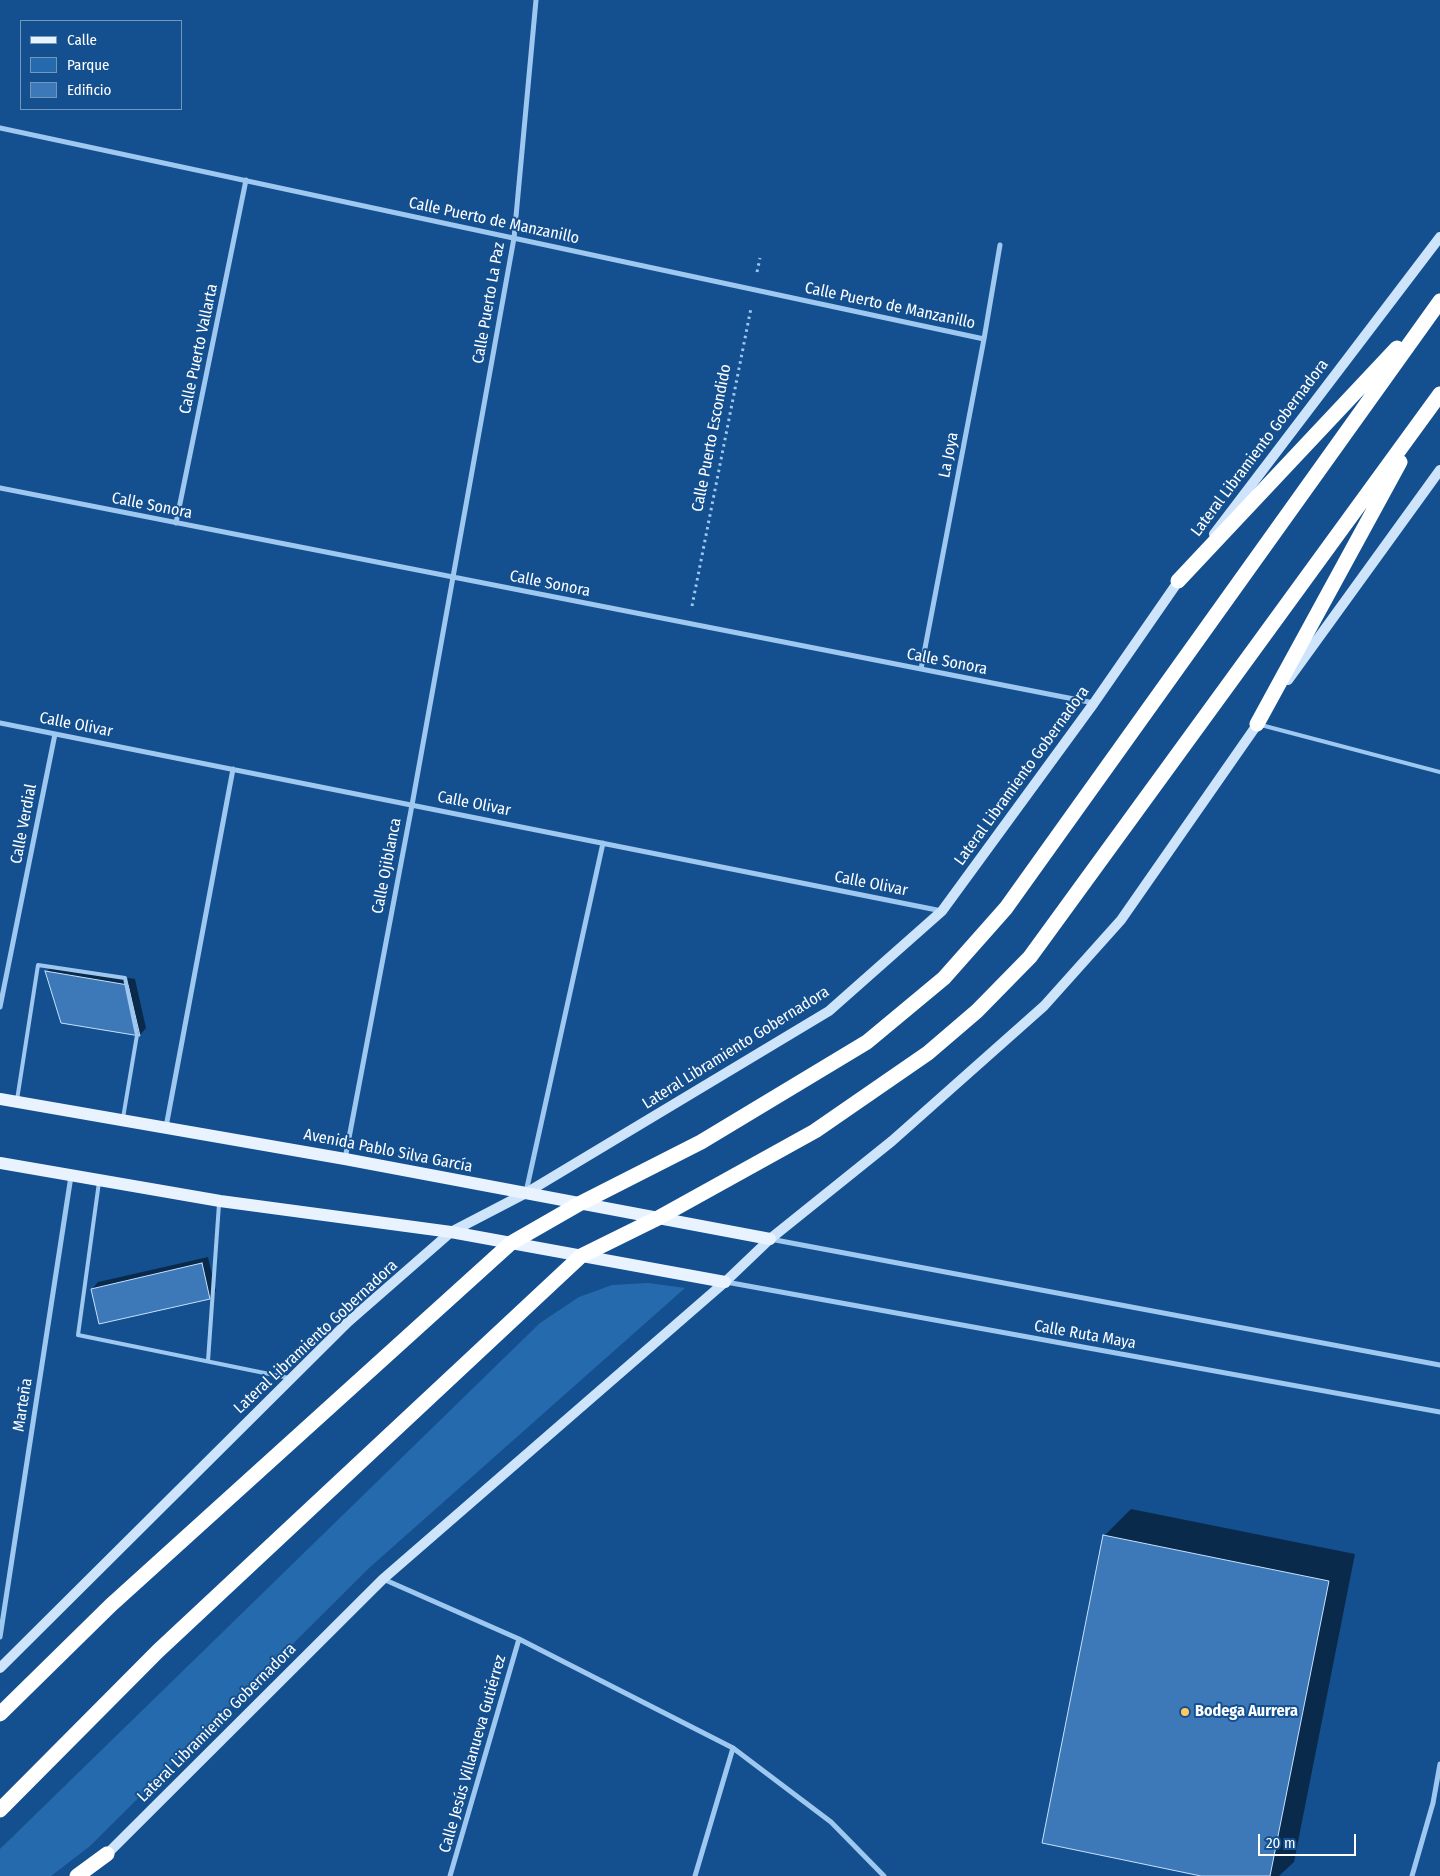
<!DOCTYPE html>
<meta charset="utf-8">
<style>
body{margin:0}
#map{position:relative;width:1440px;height:1876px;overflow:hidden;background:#14508f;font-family:"Fira Sans Condensed",sans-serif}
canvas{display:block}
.legend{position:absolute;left:20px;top:20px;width:162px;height:90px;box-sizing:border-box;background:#14508f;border:1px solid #7296bc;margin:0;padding:6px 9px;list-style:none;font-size:15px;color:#fff}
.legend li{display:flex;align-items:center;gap:10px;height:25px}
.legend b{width:25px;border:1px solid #7296bc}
.scale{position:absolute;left:1258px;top:1834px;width:98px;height:22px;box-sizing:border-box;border:2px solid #fff;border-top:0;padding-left:6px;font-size:15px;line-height:18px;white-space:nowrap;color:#fff;-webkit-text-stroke:4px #14508f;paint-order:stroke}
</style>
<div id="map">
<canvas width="1440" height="1876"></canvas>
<ul class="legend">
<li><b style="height:6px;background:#e9f3ff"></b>Calle</li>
<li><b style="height:14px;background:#266aae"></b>Parque</li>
<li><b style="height:14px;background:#3d79b8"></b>Edificio</li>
</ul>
<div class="scale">20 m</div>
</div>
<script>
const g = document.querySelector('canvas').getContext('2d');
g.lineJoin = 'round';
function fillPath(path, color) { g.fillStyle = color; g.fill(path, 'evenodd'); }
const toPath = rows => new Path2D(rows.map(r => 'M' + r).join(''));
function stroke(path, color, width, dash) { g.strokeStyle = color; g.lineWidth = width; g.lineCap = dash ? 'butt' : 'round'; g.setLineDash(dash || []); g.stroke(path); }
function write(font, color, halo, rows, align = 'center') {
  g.font = font + ' "Fira Sans Condensed",sans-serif'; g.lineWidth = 4; g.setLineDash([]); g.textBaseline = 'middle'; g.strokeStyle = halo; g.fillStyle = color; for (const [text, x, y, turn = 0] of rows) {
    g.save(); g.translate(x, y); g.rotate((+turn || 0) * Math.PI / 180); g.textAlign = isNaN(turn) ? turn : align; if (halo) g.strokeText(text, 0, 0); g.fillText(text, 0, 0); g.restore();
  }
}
fillPath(toPath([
 [648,1283,685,1288,369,1568,90,1846,51,1876,0,1876,0,1849,540,1323,579,1297,612,1285]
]), '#266aae');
fillPath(toPath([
 [53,966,135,979,146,1028,140,1035,62,1022,46,972],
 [208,1257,216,1291,210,1297,100,1323,92,1289,98,1282],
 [1131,1509,1355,1554,1294,1862,1279,1876,1207,1876,1105,1535]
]), '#0007');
const building = toPath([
 [45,971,128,985,140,1036,61,1023,45,971],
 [202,1263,210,1299,99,1324,91,1289,202,1263],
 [1103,1535,1329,1581,1270,1876,1201,1876,1042,1843,1103,1535]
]);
fillPath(building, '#3d79b8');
stroke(building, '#c6e1fc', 1);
stroke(toPath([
 [757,272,760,258],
 [692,606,751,308]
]), '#9fc8f1', 3, [2.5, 4]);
stroke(toPath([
 [1261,725,1440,772],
 [17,1100,38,965,125,978,137,1035,123,1118],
 [99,1182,78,1335,289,1378],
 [208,1361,219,1204]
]), '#9fc8f1', 4);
stroke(toPath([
 [0,128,984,339],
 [0,488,1094,703],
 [176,523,246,180],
 [921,669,984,339,1000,245],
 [0,723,942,911],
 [0,1007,55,734],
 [166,1127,233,769],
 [345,1159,412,805,514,238,536,0],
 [526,1192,603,843],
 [770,1239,1440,1365],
 [726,1282,1440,1412],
 [383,1579,519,1639,733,1748,831,1822,884,1876],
 [0,1637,71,1176],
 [450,1876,519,1639],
 [695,1876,733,1748],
 [1412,1876,1433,1803,1440,1764]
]), '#9fc8f1', 5);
stroke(toPath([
 [1214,534,1440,237],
 [1288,680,1440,470],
 [0,1668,348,1322,451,1232,526,1193,829,1011,942,911,1094,703,1182,576],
 [103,1858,383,1579,725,1282,770,1239,892,1141,1044,1006,1121,920,1261,719]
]), '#cee4fb', 10);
stroke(toPath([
 [0,1099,345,1159,770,1239],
 [0,1163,220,1201,451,1232,725,1282]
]), '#e9f3ff', 12);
stroke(toPath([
 [1178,581,1397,348],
 [1257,724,1400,462],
 [0,1714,111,1605,511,1243,579,1204,701,1142,867,1042,944,978,1006,908,1440,301],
 [0,1810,158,1651,581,1256,658,1218,815,1131,928,1053,977,1011,1030,957,1440,394],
 [77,1876,107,1854]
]), '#fff', 15);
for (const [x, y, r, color] of [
 [1185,1712,5,"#ffc95f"]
]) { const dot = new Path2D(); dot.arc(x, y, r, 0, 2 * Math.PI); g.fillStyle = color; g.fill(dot); stroke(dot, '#14508f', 2); }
write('16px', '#fff', '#14508f', [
 ["Calle Puerto de Manzanillo",494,221,12],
 ["Calle Puerto La Paz",489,303,-80],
 ["Calle Puerto de Manzanillo",890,306,12],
 ["Calle Puerto Vallarta",199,349,-78],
 ["Calle Puerto Escondido",712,438,-79],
 ["Lateral Libramiento Gobernadora",1260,448,-53],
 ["La Joya",949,455,-79],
 ["Calle Sonora",152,506,11],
 ["Calle Sonora",550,584,11],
 ["Calle Sonora",947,662,11],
 ["Calle Olivar",76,725,11],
 ["Lateral Libramiento Gobernadora",1022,776,-54],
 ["Calle Olivar",474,804,11],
 ["Calle Verdial",24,824,-79],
 ["Calle Ojiblanca",387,866,-79],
 ["Calle Olivar",871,884,11],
 ["Lateral Libramiento Gobernadora",736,1048,-32],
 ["Avenida Pablo Silva García",388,1151,11],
 ["Calle Ruta Maya",1085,1335,10],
 ["Lateral Libramiento Gobernadora",316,1337,-43],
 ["Marteña",23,1405,-81],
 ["Lateral Libramiento Gobernadora",217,1723,-45],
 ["Calle Jesús Villanueva Gutiérrez",473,1754,-74]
]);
write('bold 16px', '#fff', '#14508f', [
 ["Bodega Aurrera",1195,1712]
], 'left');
</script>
